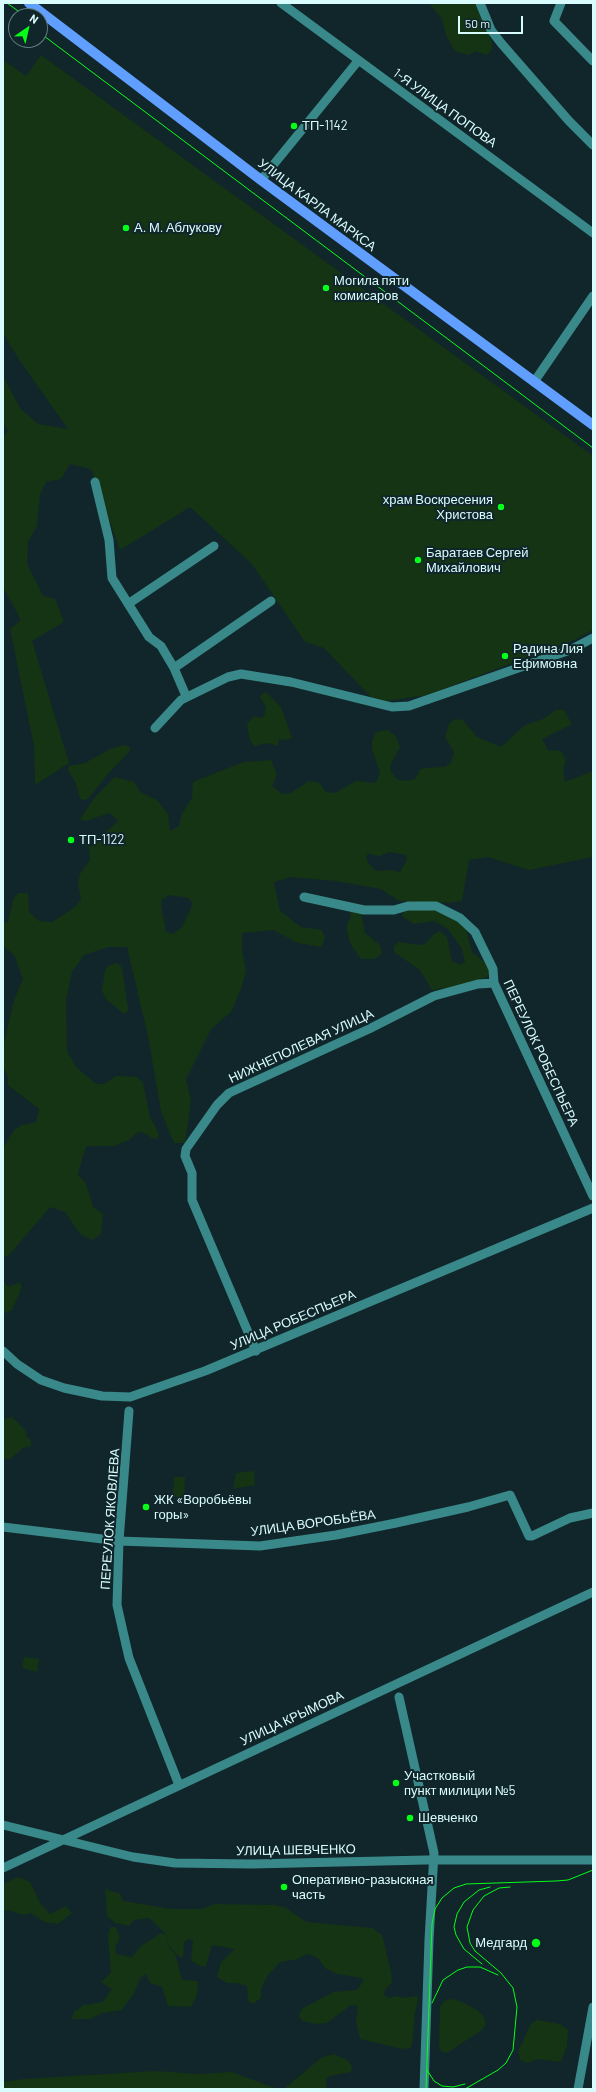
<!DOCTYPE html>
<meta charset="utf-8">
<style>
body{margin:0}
#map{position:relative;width:596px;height:2092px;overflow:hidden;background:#10262a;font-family:Barlow,sans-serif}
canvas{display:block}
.frame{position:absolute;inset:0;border:4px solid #d9fcff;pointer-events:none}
.north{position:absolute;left:8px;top:8px;width:40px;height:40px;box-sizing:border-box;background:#10262a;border:1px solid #607c7f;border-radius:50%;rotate:34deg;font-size:11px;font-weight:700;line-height:16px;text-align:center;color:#d9fcff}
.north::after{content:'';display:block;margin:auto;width:14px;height:18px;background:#05ff19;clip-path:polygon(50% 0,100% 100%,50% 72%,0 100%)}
.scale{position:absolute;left:458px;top:16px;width:65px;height:18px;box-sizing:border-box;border:2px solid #d9fcff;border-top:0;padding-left:5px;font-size:12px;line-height:14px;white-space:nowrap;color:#d9fcff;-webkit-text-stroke:3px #10262a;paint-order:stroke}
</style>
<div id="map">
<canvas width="596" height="2092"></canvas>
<div class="frame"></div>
<div class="north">N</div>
<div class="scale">50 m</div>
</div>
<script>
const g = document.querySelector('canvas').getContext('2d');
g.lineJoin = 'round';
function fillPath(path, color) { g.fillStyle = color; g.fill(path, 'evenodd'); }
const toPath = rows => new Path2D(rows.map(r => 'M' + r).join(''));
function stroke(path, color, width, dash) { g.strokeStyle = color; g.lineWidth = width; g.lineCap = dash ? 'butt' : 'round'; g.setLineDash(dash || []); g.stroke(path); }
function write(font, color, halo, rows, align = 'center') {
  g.font = font + ' Barlow,sans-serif'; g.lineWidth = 4; g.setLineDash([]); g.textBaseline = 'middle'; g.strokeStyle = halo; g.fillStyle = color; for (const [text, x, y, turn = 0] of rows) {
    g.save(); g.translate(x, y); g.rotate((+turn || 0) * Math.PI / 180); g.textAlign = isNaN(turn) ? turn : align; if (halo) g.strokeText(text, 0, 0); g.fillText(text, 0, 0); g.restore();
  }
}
fillPath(toPath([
 [429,3,477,3,479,13,492,42,492,50,486,55,476,51,468,55,455,51,446,35,442,19],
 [41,55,593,456,593,630,574,640,427,695,387,701,371,697,324,648,305,642,252,564,190,507,120,550,91,469,70,464,61,479,46,482,40,495,37,526,28,542,27,564,43,596,55,599,64,622,32,641,69,763,35,785,34,746,10,629,21,620,3,587,3,437,8,431,3,422,3,376,20,408,38,424,68,429,18,358,3,333,3,60,26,76],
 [266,692,281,707,292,738,287,740,279,739,278,746,267,743,255,746,250,741,247,724,254,716,262,718,265,714,266,707,260,697,263,693],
 [556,710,564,710,572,724,542,739,548,750,561,751,566,760,563,769,565,782,593,771,593,857,529,870,488,857,469,860,462,901,448,903,399,901,381,889,336,881,291,877,274,882,280,911,301,927,322,930,325,938,321,947,298,943,273,930,242,933,242,950,246,970,241,989,231,1012,211,1029,186,1079,191,1101,185,1143,174,1143,161,1111,148,1036,127,947,108,947,84,955,72,972,66,1000,67,1052,77,1068,96,1084,104,1084,116,1076,137,1077,143,1083,150,1117,159,1134,158,1138,154,1139,142,1132,138,1132,129,1140,114,1146,86,1146,78,1174,86,1184,93,1207,103,1214,101,1234,92,1240,80,1234,65,1212,50,1207,10,1254,3,1258,3,1149,14,1130,22,1125,36,1122,39,1109,8,1085,8,1076,3,1066,3,1048,14,1000,23,979,14,955,3,946,3,922,8,923,13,900,18,893,28,893,29,912,39,921,52,922,75,907,81,900,78,883,80,874,90,860,89,847,118,821,109,813,86,821,80,819,95,797,115,777,134,782,140,792,157,800,168,814,170,831,179,826,182,814,192,798,193,782,233,766,244,762,272,760,273,766,277,774,272,786,282,794,291,793,309,781,320,783,326,792,335,793,356,781,374,783,377,781,380,772,372,749,372,741,376,732,387,730,395,735,400,747,390,766,391,772,398,780,408,781,416,778,420,770,424,768,444,767,451,763,454,752,445,737,449,724,455,719,463,720,477,737,501,747,525,725,543,719],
 [389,852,406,855,407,860,400,872,390,870,376,871,368,863,366,856,368,854,380,856],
 [169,895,189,898,193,904,182,927,173,934,166,931,161,906,162,900],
 [124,745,130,747,129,752,107,775,89,798,85,800,80,799,76,783,68,770,69,766,85,763,110,749],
 [432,908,460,923,466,929,472,952,489,966,489,974,487,977,464,985,432,990,420,970,394,952,394,946,399,942,420,945,426,943,434,934,439,931,447,937,452,961,460,965,465,962,462,949,448,929,434,921,414,924,402,916,404,912,410,909],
 [350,911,361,913,365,933,380,945,382,953,375,959,361,959,351,945,347,931,347,924,351,917],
 [115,963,119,964,122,968,128,1008,128,1011,124,1014,106,999,102,991,105,970,108,966],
 [3,1282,9,1287,20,1282,22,1287,12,1310,3,1314],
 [12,1417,25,1430,27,1437,31,1440,31,1446,23,1448,10,1459,5,1459,3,1457,3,1420],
 [254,1471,255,1485,233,1489,236,1473],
 [174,1477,185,1477,184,1498,173,1497],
 [24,1657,39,1659,37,1672,22,1668],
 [18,1877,30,1882,40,1903,50,1914,66,1906,72,1913,58,1924,45,1922,30,1913,23,1915,12,1911,3,1910,3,1884],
 [105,1889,120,1894,123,1901,172,1909,202,1909,215,1904,274,1905,284,1907,307,1922,372,1928,381,1934,383,1938,391,1972,392,1982,385,1990,384,1995,388,1998,396,1996,405,1998,417,1996,418,2000,415,2013,412,2045,410,2048,403,2049,360,2039,356,2021,358,2006,351,2005,327,2023,316,2024,303,2021,299,2017,300,2012,303,2008,334,1992,357,1990,364,1980,362,1978,337,1974,325,1968,318,1958,307,1954,298,1959,280,1962,268,1975,261,1989,261,1998,253,2004,248,2001,247,1986,238,1983,227,1983,217,1977,221,1962,235,1949,212,1945,206,1966,201,1966,191,1961,193,1940,188,1939,184,1943,183,1957,180,1957,170,1947,164,1932,149,1918,134,1920,129,1926,115,1923,107,1916],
 [110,1927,116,1927,120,1937,115,1948,116,1954,132,1957,141,1946,161,1933,165,1935,170,1949,175,1953,182,1980,198,1981,197,1995,191,2007,168,2006,162,1987,150,1983,146,1974,141,1977,134,1993,122,2010,102,2013,90,2019,72,2019,74,2012,84,2005,103,2002,112,1989,101,1982,111,1973,108,1936],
 [451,1999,460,2001,477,2010,483,2016,486,2024,482,2030,447,2053,441,2051,439,2046,440,2007,444,2001],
 [537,2020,560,2024,568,2030,567,2046,561,2062,538,2059,528,2063,520,2060,518,2051,531,2024],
 [334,2054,347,2060,352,2066,351,2072,329,2076,326,2080,327,2089,284,2089,321,2058],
 [156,2071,198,2074,232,2072,277,2089,3,2089,3,2082,24,2079]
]), '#153413');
stroke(toPath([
 [281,3,593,233],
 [480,3,491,30,501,43,569,121,593,145],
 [561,3,554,21,593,61],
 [261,180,358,61],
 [534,382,593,296],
 [95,482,109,540,112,578,149,637,161,646,174,668,186,696],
 [128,604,214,546],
 [174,668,271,601],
 [155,728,181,700,228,677,241,674,291,682,392,707,409,706,570,650,593,638],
 [304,897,364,910,394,910,408,906,436,906,460,918,475,932,493,969,494,983,593,1196],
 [3,1351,17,1364,41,1380,64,1388,102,1396,130,1397,205,1371,593,1208],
 [256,1351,192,1200,192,1173,185,1156,186,1149,217,1105,229,1093,369,1029,434,996,478,984,494,983],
 [129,1411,119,1541,117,1605,129,1658,179,1785],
 [3,1527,119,1541,260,1546,336,1535,396,1523,468,1507,510,1495,529,1536,532,1536,570,1518,593,1513],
 [399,1697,434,1853,429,1940,424,2089],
 [3,1825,133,1857,175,1863,252,1864,426,1860,593,1860],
 [3,1868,593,1592],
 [578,2089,593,2007]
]), '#3a898a', 9);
stroke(toPath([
 [29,3,261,180,593,425]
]), '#609fff', 10);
stroke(toPath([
 [7,3,25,16],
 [40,33,593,448],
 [482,1964,464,1949,456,1935,454,1927,457,1914,464,1902,479,1890,490,1887],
 [432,2003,443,1980,458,1970,467,1967,480,1967,498,1975],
 [427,2070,434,2081,442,2086,453,2087,465,2084],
 [426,2089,432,1924,435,1909,442,1898,454,1888,466,1884,556,1881,568,1880,593,1870],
 [465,2089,498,2070,506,2063,513,2050,517,2007,513,1988,501,1973,475,1951,470,1943,467,1927,473,1910,484,1896,499,1888,510,1887]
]), '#05ff19', 1);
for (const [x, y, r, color] of [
 [294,126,4,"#05ff19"],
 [126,228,4,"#05ff19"],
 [326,288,4,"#05ff19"],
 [501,507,4,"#05ff19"],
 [418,560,4,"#05ff19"],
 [505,656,4,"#05ff19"],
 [71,840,4,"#05ff19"],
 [146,1507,4,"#05ff19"],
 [396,1783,4,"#05ff19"],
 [410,1818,4,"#05ff19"],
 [284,1887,4,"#05ff19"],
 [536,1943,5,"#05ff19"]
]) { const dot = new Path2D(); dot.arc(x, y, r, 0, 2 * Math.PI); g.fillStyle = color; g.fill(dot); stroke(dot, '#10262a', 1.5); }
write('13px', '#d9fcff', '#10262a', [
 ["1-Я УЛИЦА ПОПОВА",445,108,36],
 ["УЛИЦА КАРЛА МАРКСА",317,205,37],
 ["НИЖНЕПОЛЕВАЯ УЛИЦА",301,1046,-25],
 ["ПЕРЕУЛОК РОБЕСПЬЕРА",541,1053,65],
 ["УЛИЦА РОБЕСПЬЕРА",293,1320,-23],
 ["ПЕРЕУЛОК ЯКОВЛЕВА",110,1519,-86],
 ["УЛИЦА ВОРОБЬЁВА",313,1523,-8],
 ["УЛИЦА КРЫМОВА",292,1718,-25],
 ["УЛИЦА ШЕВЧЕНКО",296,1850,-1]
]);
write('13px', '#d9fcff', '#10262a', [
 ["ТП-1142",302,126],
 ["А. М. Аблукову",134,228],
 ["Могила пяти",334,281],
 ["комисаров",334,296],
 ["храм Воскресения",493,500,"right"],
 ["Христова",493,515,"right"],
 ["Баратаев Сергей",426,553],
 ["Михайлович",426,568],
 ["Радина Лия",513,649],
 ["Ефимовна",513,664],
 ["ТП-1122",79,840],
 ["ЖК «Воробьёвы",154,1500],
 ["горы»",154,1515],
 ["Участковый",404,1776],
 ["пункт милиции №5",404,1791],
 ["Шевченко",418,1818],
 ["Оперативно-разыскная",292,1880],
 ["часть",292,1895],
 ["Медгард",527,1943,"right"]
], 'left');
</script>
